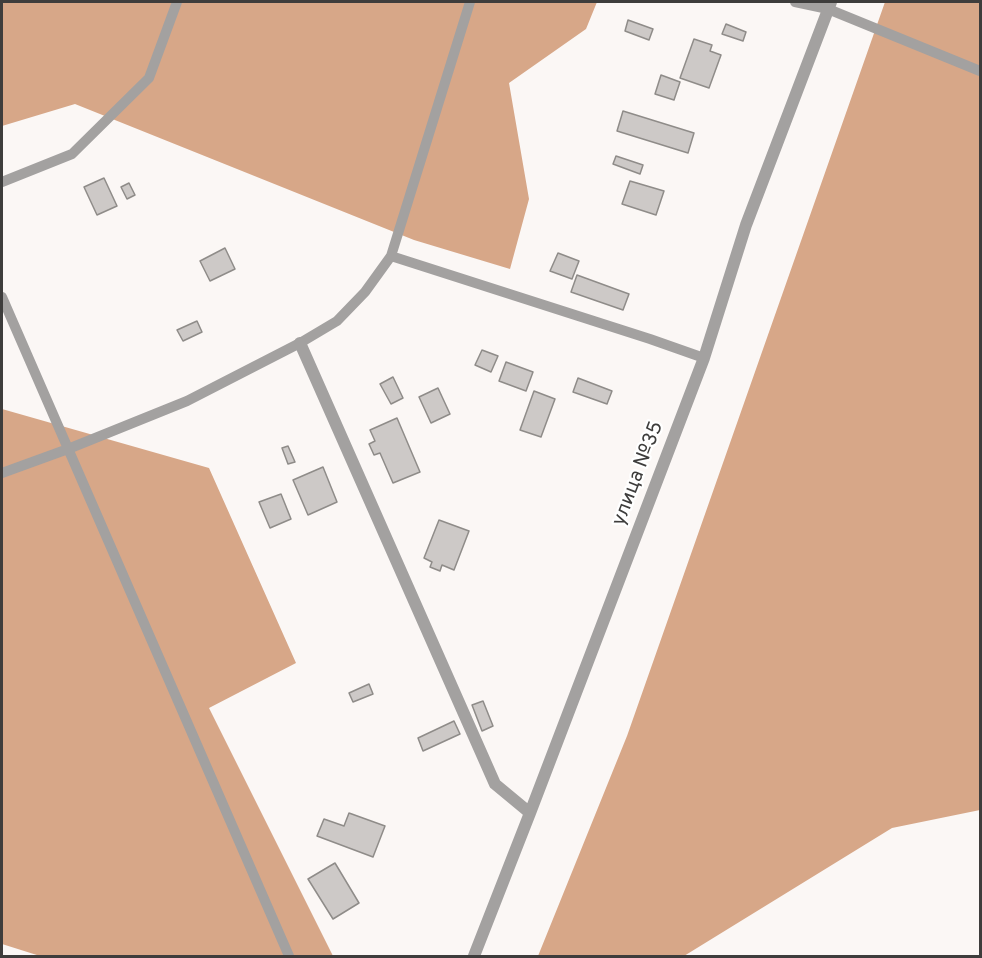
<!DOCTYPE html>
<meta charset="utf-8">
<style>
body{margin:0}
#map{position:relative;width:982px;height:958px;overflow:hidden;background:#fbf7f5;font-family:Overpass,sans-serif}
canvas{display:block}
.frame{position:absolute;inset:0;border:3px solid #3e3d3c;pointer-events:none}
</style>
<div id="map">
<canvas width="982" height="958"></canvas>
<div class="frame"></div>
</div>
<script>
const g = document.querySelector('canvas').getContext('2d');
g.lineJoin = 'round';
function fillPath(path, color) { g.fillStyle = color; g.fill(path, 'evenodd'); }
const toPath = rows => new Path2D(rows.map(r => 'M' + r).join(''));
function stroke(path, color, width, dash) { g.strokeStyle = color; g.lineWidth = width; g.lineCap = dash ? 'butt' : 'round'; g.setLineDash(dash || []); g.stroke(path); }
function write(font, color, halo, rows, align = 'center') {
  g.font = font + ' Overpass,sans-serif'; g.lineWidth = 4.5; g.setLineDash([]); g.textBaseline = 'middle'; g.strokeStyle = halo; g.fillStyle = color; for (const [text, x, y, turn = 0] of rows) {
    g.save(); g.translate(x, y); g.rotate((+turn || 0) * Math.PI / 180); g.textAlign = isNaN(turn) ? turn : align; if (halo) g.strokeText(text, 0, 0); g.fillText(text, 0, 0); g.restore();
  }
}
fillPath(toPath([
 [2,2,597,2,586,29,509,83,529,199,510,269,414,240,75,104,2,126],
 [885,2,980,2,980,810,892,828,684,956,538,956,627,736],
 [2,409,209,468,296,663,209,708,333,956,40,956,2,944]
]), '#d7a788');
const building = toPath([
 [628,20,653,29,649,40,625,31,628,20],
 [726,24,746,32,743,41,722,34,726,24],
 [694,39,712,45,710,51,721,55,709,88,680,78,694,39],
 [661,75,680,82,674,100,655,94,661,75],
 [623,111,694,133,688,153,617,131,623,111],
 [616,156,643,165,640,174,613,164,616,156],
 [104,178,117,206,97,215,84,187,104,178],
 [630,181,664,191,656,215,622,204,630,181],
 [129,183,135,195,127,199,121,187,129,183],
 [225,248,235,269,210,281,200,261,225,248],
 [558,253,579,261,572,279,550,271,558,253],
 [577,275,629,294,623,310,571,292,577,275],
 [197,321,202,332,183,341,177,330,197,321],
 [482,350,498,356,491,372,475,365,482,350],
 [506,362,533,372,526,391,499,381,506,362],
 [393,377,403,398,391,404,380,384,393,377],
 [578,378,612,391,607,404,573,392,578,378],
 [438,388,450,414,431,423,419,397,438,388],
 [534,391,555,399,541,437,520,430,534,391],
 [397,418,420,472,393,483,380,453,374,455,369,444,375,441,370,430,397,418],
 [288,446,295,462,288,464,282,448,288,446],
 [323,467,337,502,308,515,293,480,323,467],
 [281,494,291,519,270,528,259,502,281,494],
 [439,520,469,531,454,570,442,565,440,571,430,567,432,562,424,558,439,520],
 [369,684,373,694,353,702,349,693,369,684],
 [483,701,493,726,482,731,472,705,483,701],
 [454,721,460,734,423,751,418,738,454,721],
 [349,813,385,826,373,857,317,836,324,819,344,826,349,813],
 [335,863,359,903,333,919,308,879,335,863]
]);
fillPath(building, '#cdc9c7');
stroke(building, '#8f8c89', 1.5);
stroke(toPath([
 [795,2,828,9,980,71],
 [2,182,72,154,149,78,177,2],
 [391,256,470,2],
 [2,297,289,956],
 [2,473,68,449,187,401,300,343,337,321,365,292,391,256,650,339,704,358]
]), '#a3a1a0', 10);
stroke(toPath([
 [300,343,495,784,530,813],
 [474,956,530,813,704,358,746,225,831,2]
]), '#a3a1a0', 12);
write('20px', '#3e3d3c', '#fff', [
 ["улица №35",639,474,-69]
]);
</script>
